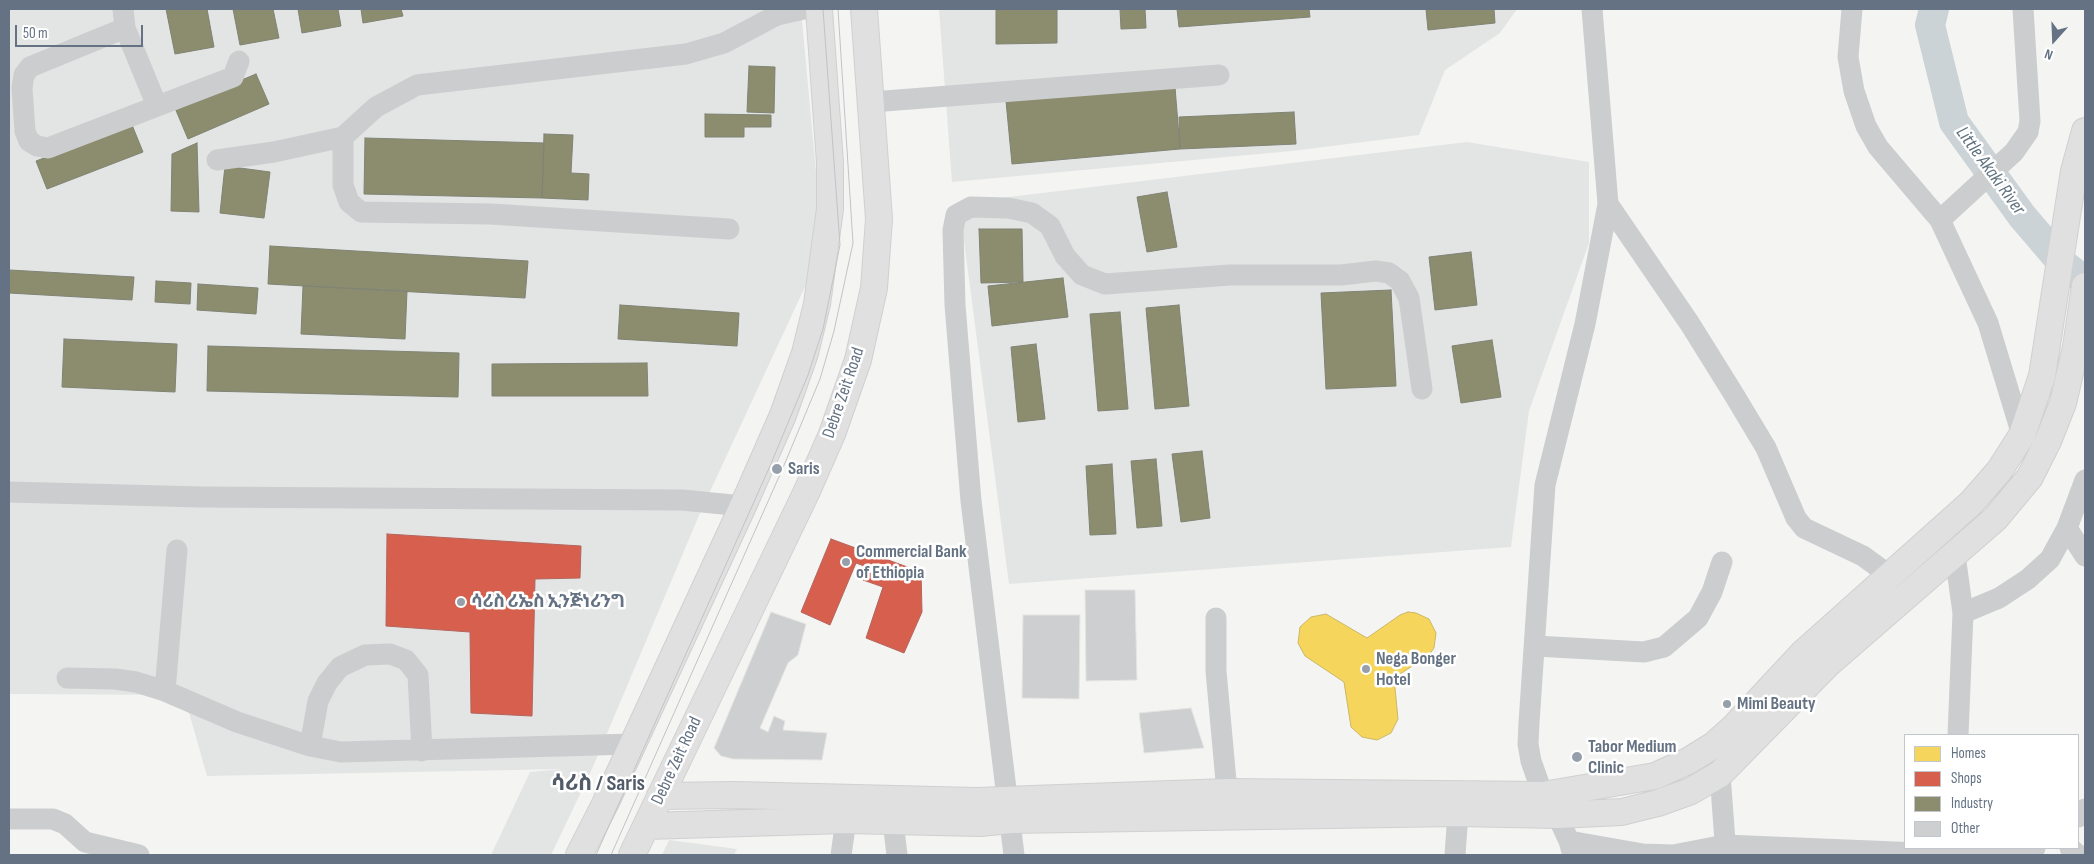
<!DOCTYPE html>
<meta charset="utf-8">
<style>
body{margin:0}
#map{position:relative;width:2094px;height:864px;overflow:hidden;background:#f4f4f3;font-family:"Sofia Sans Condensed",sans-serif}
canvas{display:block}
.frame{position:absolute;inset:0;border:10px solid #647283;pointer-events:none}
.legend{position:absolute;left:1904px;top:734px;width:175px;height:115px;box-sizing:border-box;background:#fff;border:1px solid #c1c7cd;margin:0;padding:6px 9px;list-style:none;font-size:15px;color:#647283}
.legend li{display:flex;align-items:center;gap:10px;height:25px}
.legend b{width:25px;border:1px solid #c1c7cd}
.north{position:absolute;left:2029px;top:15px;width:50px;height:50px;-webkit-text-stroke:4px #fff;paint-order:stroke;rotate:200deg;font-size:14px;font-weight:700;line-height:20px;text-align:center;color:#647283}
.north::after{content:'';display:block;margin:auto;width:18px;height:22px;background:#647283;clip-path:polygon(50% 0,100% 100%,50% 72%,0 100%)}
.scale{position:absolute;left:15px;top:25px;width:128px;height:22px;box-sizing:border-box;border:2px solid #647283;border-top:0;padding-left:6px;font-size:15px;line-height:18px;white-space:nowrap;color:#647283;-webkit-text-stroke:4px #fff;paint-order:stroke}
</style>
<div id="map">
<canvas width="2094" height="864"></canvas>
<div class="frame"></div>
<ul class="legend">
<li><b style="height:14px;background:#f6d55c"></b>Homes</li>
<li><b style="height:14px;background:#d6604d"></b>Shops</li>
<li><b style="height:14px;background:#8c8c6e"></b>Industry</li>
<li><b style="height:14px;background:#cecfd0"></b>Other</li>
</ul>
<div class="north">N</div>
<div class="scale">50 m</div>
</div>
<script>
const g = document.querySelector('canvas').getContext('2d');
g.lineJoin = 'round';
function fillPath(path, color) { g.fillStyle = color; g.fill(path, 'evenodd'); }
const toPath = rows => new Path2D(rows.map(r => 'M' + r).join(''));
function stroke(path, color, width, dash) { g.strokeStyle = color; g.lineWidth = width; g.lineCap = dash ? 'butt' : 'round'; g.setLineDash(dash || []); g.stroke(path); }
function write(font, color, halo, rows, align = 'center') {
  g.font = font + ' "Sofia Sans Condensed","Noto Sans Ethiopic",sans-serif'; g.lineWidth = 5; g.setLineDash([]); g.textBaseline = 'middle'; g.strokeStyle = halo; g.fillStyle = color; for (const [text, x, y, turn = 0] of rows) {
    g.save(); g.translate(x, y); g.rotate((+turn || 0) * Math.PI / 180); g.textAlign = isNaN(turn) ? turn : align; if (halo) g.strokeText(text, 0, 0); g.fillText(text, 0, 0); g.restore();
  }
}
fillPath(toPath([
 [9,9,801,9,823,248,700,513,592,769,551,855,491,855,530,772,564,769,207,776,184,695,9,694],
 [939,9,1517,9,1500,33,1445,70,1419,135,1292,151,952,182],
 [1467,142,1589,162,1589,243,1529,411,1511,547,1009,584,959,203],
 [669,840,737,849,734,855,662,855]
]), '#e3e4e4');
const homes = toPath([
 [1408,612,1416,613,1429,619,1436,633,1434,648,1429,655,1394,678,1398,719,1391,733,1377,740,1362,737,1351,727,1344,682,1305,656,1298,643,1300,627,1311,617,1326,614,1367,638,1400,615,1408,612]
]);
fillPath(homes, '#f6d55c');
stroke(homes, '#cab768', 1);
const shops = toPath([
 [387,534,581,546,580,578,535,579,532,716,471,713,470,632,386,626,387,534],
 [831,539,921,572,922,612,904,653,866,638,883,587,863,580,867,567,856,563,830,625,801,612,831,539]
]);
fillPath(shops, '#d6604d');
stroke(shops, '#b4655d', 1);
const industry = toPath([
 [166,9,207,9,214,47,175,54,166,9],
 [233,9,273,9,279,38,240,45,233,9],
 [298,9,338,9,341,26,302,33,298,9],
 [361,9,401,9,403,16,363,23,361,9],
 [996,9,1057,9,1057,43,996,44,996,9],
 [1120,9,1145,9,1146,28,1121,29,1120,9],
 [1177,9,1309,9,1310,17,1179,27,1177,9],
 [1426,9,1494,9,1495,23,1428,30,1426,9],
 [749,66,775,67,774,113,747,112,749,66],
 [256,74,269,104,188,139,175,108,256,74],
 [1175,87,1180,149,1012,164,1006,101,1175,87],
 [1294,112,1296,144,1180,149,1179,117,1294,112],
 [705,114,771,115,771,127,744,127,744,137,705,137,705,114],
 [132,125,143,152,47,189,36,161,132,125],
 [544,134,573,135,571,173,589,174,588,200,542,198,544,134],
 [365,138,544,143,542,198,364,194,365,138],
 [197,143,199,212,171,211,172,154,197,143],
 [225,166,270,172,264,218,220,213,225,166],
 [1167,192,1177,247,1147,252,1137,197,1167,192],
 [979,229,1022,229,1023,282,981,283,979,229],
 [270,246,528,261,525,298,268,284,270,246],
 [1471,252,1477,305,1435,310,1429,257,1471,252],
 [9,270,134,277,132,300,9,293,9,270],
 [1063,278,1068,317,992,326,988,286,1063,278],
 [156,281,191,283,190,304,155,302,156,281],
 [198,284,258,288,256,314,197,310,198,284],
 [303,286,407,291,405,339,301,334,303,286],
 [1391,290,1396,386,1326,389,1321,293,1391,290],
 [620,305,739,313,737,346,618,339,620,305],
 [1179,305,1189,406,1155,409,1146,308,1179,305],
 [1120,312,1128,409,1098,411,1090,314,1120,312],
 [64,339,177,344,175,392,62,387,64,339],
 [1492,340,1501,397,1461,403,1452,346,1492,340],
 [1036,344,1045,419,1018,422,1011,347,1036,344],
 [208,346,459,353,458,397,207,391,208,346],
 [647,363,648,396,492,396,492,364,647,363],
 [1202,451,1210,518,1181,522,1172,454,1202,451],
 [1156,459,1162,526,1137,528,1131,461,1156,459],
 [1112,464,1116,534,1090,535,1086,466,1112,464]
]);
fillPath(industry, '#8c8c6e');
stroke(industry, '#808474', 1);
stroke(toPath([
 [1934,9,1930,25,1954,122,2022,216,2063,264,2085,281]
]), '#ccd3d6', 30);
const building = toPath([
 [1085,590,1135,590,1137,680,1086,681,1085,590],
 [771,612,806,624,798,655,788,663,760,728,768,732,774,716,785,721,783,730,827,733,822,760,733,759,721,756,714,748,771,612],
 [1023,615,1080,615,1079,699,1022,698,1023,615],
 [1191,708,1204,748,1144,753,1139,713,1191,708]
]);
fillPath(building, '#cecfd0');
stroke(building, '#e4e4e2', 1);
const major = toPath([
 [660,796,735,795,976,801,1227,792,1543,795,1655,776,1688,761,1714,745,1733,728,1802,654,1971,503,1999,471,2022,435,2042,376,2074,171,2085,131],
 [647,826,846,820,980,823,1010,820,1458,813,1557,815,1622,812,1658,803,1691,791,1720,774,1828,664,1995,519,2030,477,2048,441,2063,403,2076,347,2085,286],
 [579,855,606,802,743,506,783,415,805,353,817,304,830,209,830,163,819,9],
 [632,855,807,491,832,434,858,360,874,288,879,219,864,9]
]);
stroke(major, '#d0d0d1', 28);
stroke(toPath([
 [123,9,125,28,157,106],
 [1592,9,1608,204],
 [1852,9,1848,57,1854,91,1866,126,1878,147,1940,220,1988,323,2022,435],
 [125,28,30,67,24,75,22,88,25,131,29,141,37,146,48,148,233,77,239,61],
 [872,102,1219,75],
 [343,137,343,185,349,202,361,212,490,214,729,229],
 [217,160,274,152,343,137,376,107,417,85,686,54,724,43,777,15,804,9],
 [1940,220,2014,152,2028,132,2030,121,2023,9],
 [9,492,202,497,682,500,743,506],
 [2067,528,2085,556],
 [1955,555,1963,613,1958,735],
 [1963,613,1999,598,2028,579,2050,559,2067,528,2085,480],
 [1216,618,1216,671,1227,792],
 [1536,646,1644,652,1664,647,1698,618,1712,592,1722,562],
 [67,678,115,679,136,682,165,691,237,722,310,746,341,752,633,744],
 [165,691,177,550],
 [310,746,318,701,327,683,340,667,365,655,390,654,406,660,418,675,422,751],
 [1720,774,1726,855],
 [2078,817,2085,809],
 [9,819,53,819,65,824,85,842,139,855],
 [893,821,897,855],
 [1569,841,1643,854,1673,855,1725,845,1968,855,2004,854,2035,848],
 [2070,848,2078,855],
 [841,855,846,820],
 [1014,855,971,501,955,305,953,230,956,215,971,207,1008,208,1032,213,1050,226,1065,256,1082,275,1105,284,1230,275,1341,275,1376,271,1389,273,1400,281,1409,298,1422,389],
 [1455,855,1458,813,1456,798],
 [1573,855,1569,841,1557,815,1543,795,1531,761,1528,744,1529,723,1545,485,1585,324,1608,204,1690,324,1733,393,1766,448,1796,518,1804,528,1863,556,1889,575]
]), '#cccdce', 21);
stroke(major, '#e0e0e1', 26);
stroke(toPath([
 [596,855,770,466,808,375,823,329,840,245,823,9],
 [611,855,782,470,820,379,834,331,853,243,838,9]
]), '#c2c3c4', 1);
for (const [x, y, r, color] of [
 [777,469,6,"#96a0aa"],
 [846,562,5,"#96a0aa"],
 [461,602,5,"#96a0aa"],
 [1366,669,5,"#96a0aa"],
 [1727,704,5,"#96a0aa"],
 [1577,757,6,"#96a0aa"]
]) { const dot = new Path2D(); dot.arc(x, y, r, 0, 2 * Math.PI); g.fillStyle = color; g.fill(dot); stroke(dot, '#fff', 2); }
write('18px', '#647283', '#fff', [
 ["Debre Zeit Road",844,393,-71],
 ["Debre Zeit Road",677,761,-65]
]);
write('bold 18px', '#647283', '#fff', [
 ["Saris",788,469],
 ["Commercial Bank",856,552],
 ["of Ethiopia",856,573],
 ["ሳሪስ ሪኤስ ኢንጅነሪንግ",471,602],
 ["Nega Bonger",1376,659],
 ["Hotel",1376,680],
 ["Mimi Beauty",1737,704],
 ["Tabor Medium",1588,747],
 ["Clinic",1588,768]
], 'left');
write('italic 19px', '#60737f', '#fff', [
 ["Little Akaki River",1990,171,54]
]);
write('bold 22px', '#525c68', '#fff', [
 ["ሳሪስ / Saris",598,784]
]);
</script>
